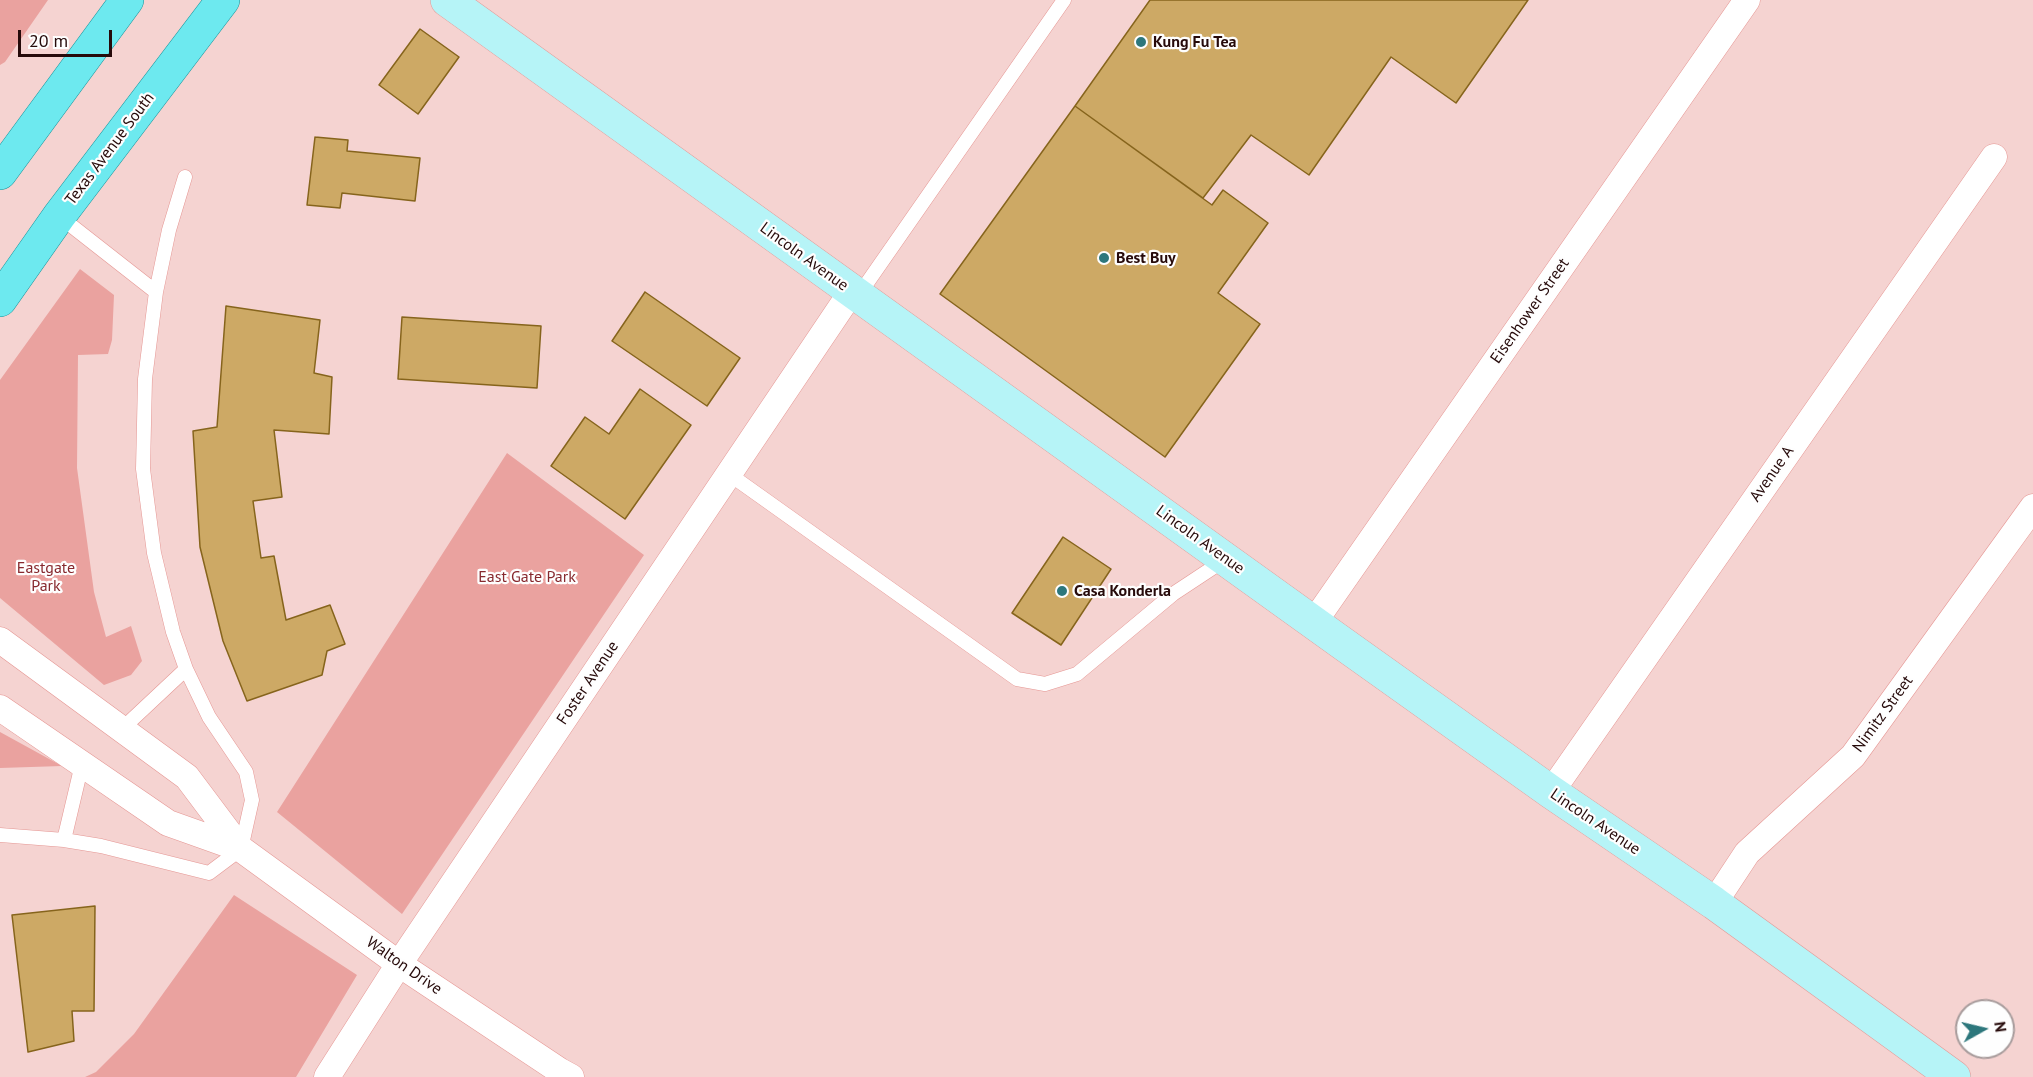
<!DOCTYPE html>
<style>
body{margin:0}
#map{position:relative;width:2033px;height:1077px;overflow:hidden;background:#f5d3d1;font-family:"PT Sans",sans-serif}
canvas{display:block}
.north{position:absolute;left:1955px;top:999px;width:60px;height:60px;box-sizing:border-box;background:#fefefe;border:2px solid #a89c9c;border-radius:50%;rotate:82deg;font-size:16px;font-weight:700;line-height:24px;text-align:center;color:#260a0a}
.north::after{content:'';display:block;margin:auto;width:21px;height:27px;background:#2d777c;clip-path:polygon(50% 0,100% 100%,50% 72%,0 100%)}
.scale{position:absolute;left:18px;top:30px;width:94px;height:27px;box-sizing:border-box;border:3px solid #260a0a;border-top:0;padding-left:8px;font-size:18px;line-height:21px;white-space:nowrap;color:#260a0a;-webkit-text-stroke:4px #fefefe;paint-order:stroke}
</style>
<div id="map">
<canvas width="2033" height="1077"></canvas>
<div class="north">N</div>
<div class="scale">20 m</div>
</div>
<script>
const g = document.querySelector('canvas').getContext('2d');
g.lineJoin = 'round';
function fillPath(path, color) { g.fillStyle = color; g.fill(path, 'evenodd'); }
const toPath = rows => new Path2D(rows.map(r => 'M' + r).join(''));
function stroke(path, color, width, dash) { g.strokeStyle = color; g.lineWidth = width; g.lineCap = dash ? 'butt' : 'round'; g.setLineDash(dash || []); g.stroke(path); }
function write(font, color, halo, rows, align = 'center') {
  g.font = font + ' "PT Sans",sans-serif'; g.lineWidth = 4.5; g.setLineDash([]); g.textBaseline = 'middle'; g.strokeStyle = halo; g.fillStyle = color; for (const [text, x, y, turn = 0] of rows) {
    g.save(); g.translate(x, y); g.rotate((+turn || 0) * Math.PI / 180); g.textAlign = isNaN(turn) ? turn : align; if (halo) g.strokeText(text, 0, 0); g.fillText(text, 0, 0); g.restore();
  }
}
fillPath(toPath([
 [0,0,48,0,5,62,0,65],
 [80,269,114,295,112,340,108,354,78,355,77,468,94,592,106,637,131,626,142,661,131,675,104,685,0,598,0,380],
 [507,453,644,555,402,914,277,812],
 [0,732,62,766,0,768],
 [234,895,357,975,296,1077,85,1077,96,1072,134,1034]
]), '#eaa29f');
const building = toPath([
 [1150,0,1528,0,1456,103,1391,57,1309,175,1251,135,1203,198,1075,106,1150,0],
 [420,29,459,57,418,114,379,85,420,29],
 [1075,106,1212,205,1223,190,1268,223,1218,293,1260,324,1165,457,940,294,1075,106],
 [315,137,348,140,347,151,420,158,415,201,342,193,340,208,307,205,315,137],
 [645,292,740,358,707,406,612,341,645,292],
 [226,306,320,320,314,373,332,377,329,434,274,430,282,497,253,501,261,558,274,556,286,620,330,605,345,644,327,651,322,675,247,701,223,641,200,547,193,431,217,427,226,306],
 [402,317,541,326,537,388,398,379,402,317],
 [640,389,691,425,625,519,551,466,585,417,609,434,640,389],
 [1063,537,1111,569,1061,645,1012,613,1063,537],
 [95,906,94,1011,72,1011,74,1041,28,1052,12,915,95,906]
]);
fillPath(building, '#cda965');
stroke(building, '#86641c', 1.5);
const lane = toPath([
 [59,216,156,292],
 [858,296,1064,0],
 [729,474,1017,679,1045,684,1077,674,1173,594,1226,559],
 [123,728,186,669],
 [0,835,64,840,101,846,209,873,241,849,252,800,246,772,209,717,186,669,173,632,154,553,143,469,145,379,156,292,169,230,185,177],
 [64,840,82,764]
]);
const street = toPath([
 [1314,622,1747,0],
 [0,640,187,777,241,849],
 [0,708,168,823,241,849,399,964,560,1071,571,1077],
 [1551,792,1994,157],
 [1714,903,1747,853,1853,756,2033,507],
 [327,1077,399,964,852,291]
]);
const secondary = toPath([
 [447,0,1342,643,1551,792,1714,903,1954,1077]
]);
const primary = toPath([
 [0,173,127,0],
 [0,300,59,216,223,0]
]);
stroke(lane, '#e59693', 15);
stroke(street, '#e59693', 27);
stroke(secondary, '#e59693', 34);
stroke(primary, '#159198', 34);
stroke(lane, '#fff', 14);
stroke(street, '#fff', 26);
stroke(secondary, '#b6f4f7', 33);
stroke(primary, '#6de9ef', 33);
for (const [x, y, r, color] of [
 [1141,42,6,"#2d777c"],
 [1104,258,6,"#2d777c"],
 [1062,591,6,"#2d777c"]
]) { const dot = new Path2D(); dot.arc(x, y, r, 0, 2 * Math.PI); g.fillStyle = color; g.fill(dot); stroke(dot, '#fefefe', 2); }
write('bold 16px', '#260a0a', '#fefefe', [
 ["Kung Fu Tea",1153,42],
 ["Best Buy",1116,258],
 ["Casa Konderla",1074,591]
], 'left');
write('16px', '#260a0a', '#fefefe', [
 ["Texas Avenue South",110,149,-53],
 ["Lincoln Avenue",804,257,36],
 ["Eisenhower Street",1530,311,-55],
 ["Avenue A",1772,474,-55],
 ["Lincoln Avenue",1200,540,36],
 ["Foster Avenue",588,683,-56],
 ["Nimitz Street",1883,714,-54],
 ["Lincoln Avenue",1595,822,34],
 ["Walton Drive",404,966,35]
]);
write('16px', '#87292e', '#fefefe', [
 ["Eastgate",46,568],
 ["Park",46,586],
 ["East Gate Park",527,577]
]);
</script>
